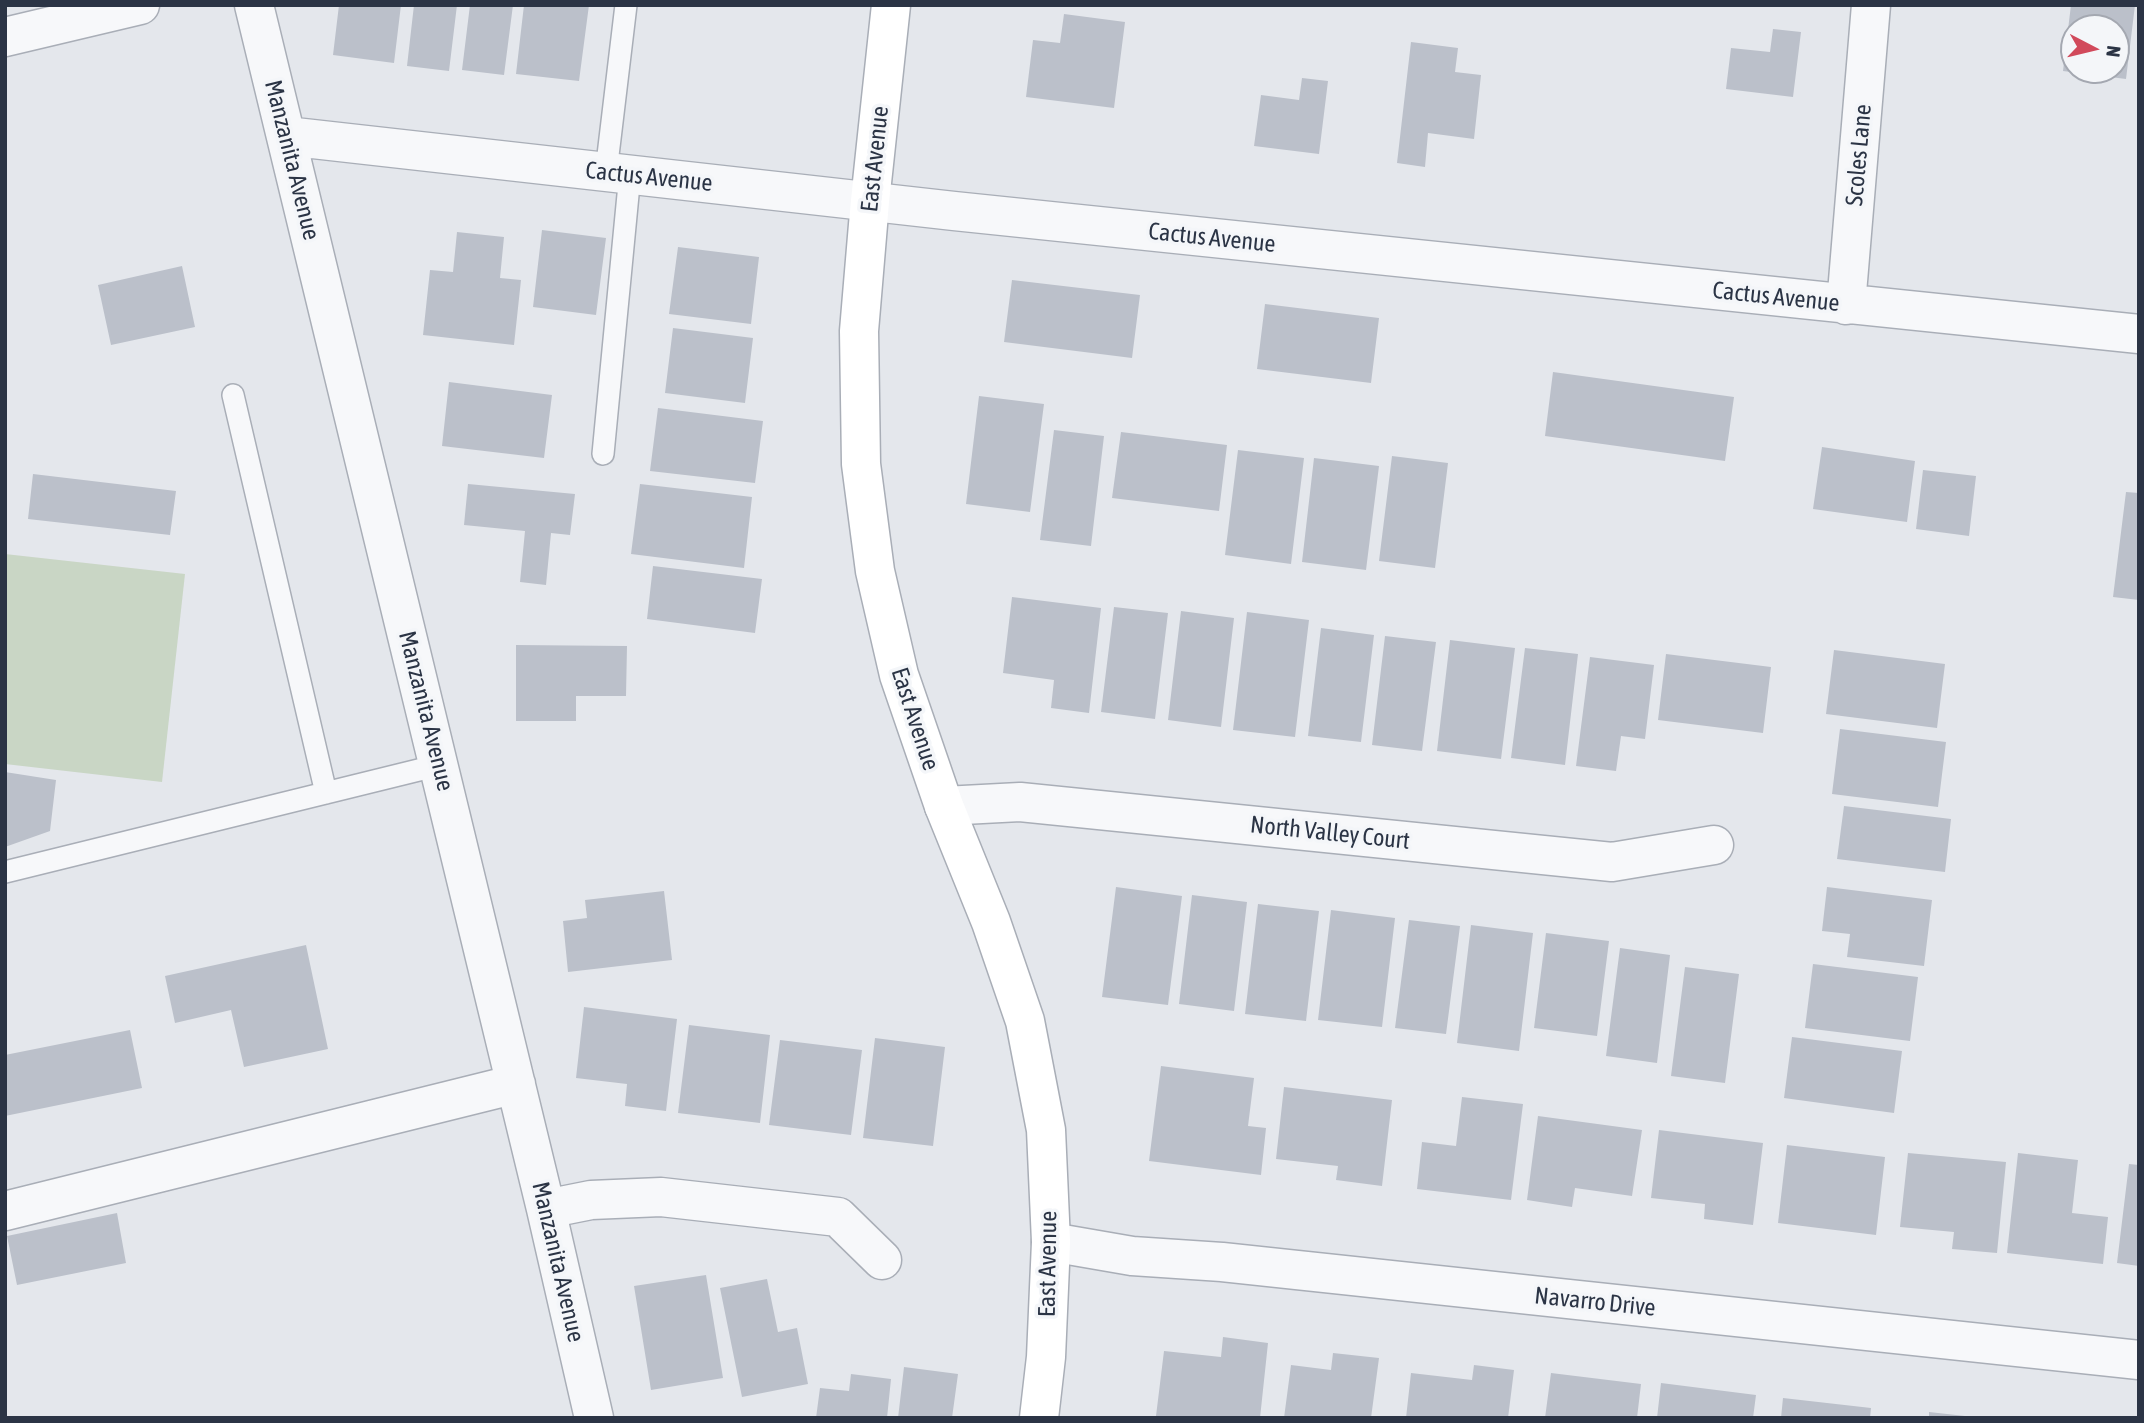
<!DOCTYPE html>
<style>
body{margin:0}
#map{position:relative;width:2144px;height:1423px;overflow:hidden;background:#e4e7ec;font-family:"Asap Condensed",sans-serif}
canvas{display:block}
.frame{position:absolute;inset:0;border:7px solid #2b3445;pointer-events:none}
.north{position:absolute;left:2060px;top:14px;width:70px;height:70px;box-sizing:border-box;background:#f4f6f9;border:2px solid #a4a8b1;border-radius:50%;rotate:97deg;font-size:19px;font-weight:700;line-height:28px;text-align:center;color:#2b3445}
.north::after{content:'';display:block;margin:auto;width:24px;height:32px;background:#d1495b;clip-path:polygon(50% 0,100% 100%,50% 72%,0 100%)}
</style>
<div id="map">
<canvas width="2144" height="1423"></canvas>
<div class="frame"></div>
<div class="north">N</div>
</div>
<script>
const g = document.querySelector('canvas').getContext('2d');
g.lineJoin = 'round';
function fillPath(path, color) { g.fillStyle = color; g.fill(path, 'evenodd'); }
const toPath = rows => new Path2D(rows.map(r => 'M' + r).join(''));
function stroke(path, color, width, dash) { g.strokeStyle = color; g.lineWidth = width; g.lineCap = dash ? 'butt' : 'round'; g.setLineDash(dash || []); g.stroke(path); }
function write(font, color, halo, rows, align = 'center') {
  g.font = font + ' "Asap Condensed",sans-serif'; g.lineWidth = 7; g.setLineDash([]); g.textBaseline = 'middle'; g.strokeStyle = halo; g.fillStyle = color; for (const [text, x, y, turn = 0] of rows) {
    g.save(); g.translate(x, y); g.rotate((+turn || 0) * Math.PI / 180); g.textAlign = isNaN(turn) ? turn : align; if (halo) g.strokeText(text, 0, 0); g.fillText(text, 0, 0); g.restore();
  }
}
fillPath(toPath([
 [5,554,185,574,162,782,5,764]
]), '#c9d6c5');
fillPath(toPath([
 [339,5,401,5,394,63,333,55],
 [414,5,457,5,449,71,407,66],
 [470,5,513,5,504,75,462,70],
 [524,5,589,5,579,81,516,74],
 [2071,5,2135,5,2126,79,2063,71],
 [2074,28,2116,28,2116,70,2074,70],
 [1064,14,1125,22,1114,108,1026,97,1033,40,1060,43],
 [1773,29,1801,32,1793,97,1726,89,1731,48,1770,52],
 [1411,42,1458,48,1455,72,1481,75,1474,139,1428,133,1425,167,1397,163],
 [1302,78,1328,81,1319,154,1254,146,1261,95,1299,100],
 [542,230,606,238,596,315,533,307],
 [457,232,504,237,500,278,521,280,514,345,423,335,430,270,453,272],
 [678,247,759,257,751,324,669,314],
 [182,266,195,327,111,345,98,285],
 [1012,280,1140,295,1132,358,1004,342],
 [1265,304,1379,318,1371,383,1257,369],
 [673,328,753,338,745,403,665,393],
 [1553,372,1734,397,1725,461,1545,436],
 [449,382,552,395,544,458,442,446],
 [979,396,1044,404,1030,512,966,504],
 [658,408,763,421,755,483,650,471],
 [1054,430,1104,436,1091,546,1040,540],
 [1121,432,1227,445,1219,511,1112,498],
 [1822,447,1915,461,1907,522,1813,509],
 [1238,450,1304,458,1291,564,1225,555],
 [1392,456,1448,463,1435,568,1379,561],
 [1314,458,1379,466,1366,570,1302,562],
 [1923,470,1976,476,1969,536,1916,529],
 [33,474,176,491,170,535,28,519],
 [468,484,575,494,570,535,551,533,546,585,520,582,525,531,464,525],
 [640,484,752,497,744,568,631,554],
 [2126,492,2139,493,2139,600,2113,597],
 [653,566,762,579,755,633,647,619],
 [1012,597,1101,608,1089,713,1051,708,1054,680,1003,673],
 [1114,607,1168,613,1155,719,1101,712],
 [1181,611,1234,618,1221,727,1168,720],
 [1247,612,1309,620,1295,737,1233,730],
 [1321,628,1374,635,1361,742,1308,736],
 [1385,636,1436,642,1422,751,1372,745],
 [1450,640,1515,648,1501,759,1437,751],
 [516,645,627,646,626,696,576,696,576,721,516,721],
 [1525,648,1578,654,1565,765,1511,758],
 [1834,650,1945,664,1937,728,1826,714],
 [1666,654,1771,667,1763,733,1658,720],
 [1590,657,1654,665,1645,739,1621,736,1616,771,1576,766],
 [1840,729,1946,742,1938,807,1832,794],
 [5,772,56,780,50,831,5,847],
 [1844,806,1951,819,1945,872,1837,859],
 [1116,887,1182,896,1168,1005,1102,997],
 [1827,887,1932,900,1924,966,1847,957,1850,934,1822,931],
 [664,891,672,960,568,972,563,921,587,918,585,900],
 [1192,895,1247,902,1234,1011,1179,1004],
 [1258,904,1319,911,1306,1021,1245,1014],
 [1331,910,1395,918,1382,1027,1318,1020],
 [1409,920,1460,926,1446,1034,1395,1028],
 [1471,925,1533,933,1519,1051,1457,1043],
 [1546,933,1609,941,1597,1036,1534,1028],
 [306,945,328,1049,244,1067,231,1010,175,1023,165,976],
 [1620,948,1670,955,1657,1063,1606,1056],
 [1813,964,1918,977,1910,1041,1805,1028],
 [1685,967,1739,974,1725,1083,1671,1076],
 [584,1007,677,1019,666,1111,625,1106,627,1084,576,1078],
 [689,1025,770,1035,760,1123,678,1113],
 [130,1030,142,1088,5,1116,5,1055],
 [1792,1037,1902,1051,1894,1113,1784,1098],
 [875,1038,945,1047,933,1146,863,1138],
 [780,1040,862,1050,851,1135,769,1125],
 [1161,1066,1254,1078,1248,1126,1266,1128,1261,1175,1149,1161],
 [1284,1087,1392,1100,1382,1186,1336,1180,1338,1166,1276,1159],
 [1462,1097,1523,1104,1511,1200,1417,1189,1422,1142,1456,1146],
 [1538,1116,1642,1130,1632,1196,1575,1188,1572,1207,1527,1200],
 [1659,1130,1763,1143,1753,1225,1704,1219,1705,1204,1651,1198],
 [1787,1145,1885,1157,1876,1235,1778,1223],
 [1908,1153,2006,1162,1997,1253,1952,1249,1954,1232,1900,1227],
 [2018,1153,2078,1160,2072,1213,2108,1217,2103,1264,2007,1253],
 [2129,1164,2139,1165,2139,1266,2117,1263],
 [117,1213,126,1263,17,1285,7,1236],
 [706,1275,723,1378,651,1390,634,1286],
 [767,1279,778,1332,797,1328,808,1384,742,1397,720,1288],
 [1223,1337,1268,1343,1260,1418,1156,1416,1164,1351,1221,1357],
 [1333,1353,1379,1358,1371,1418,1284,1418,1291,1365,1331,1370],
 [1474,1365,1514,1370,1508,1418,1406,1418,1411,1373,1472,1380],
 [904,1367,958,1374,952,1418,898,1418],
 [1551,1373,1641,1384,1637,1418,1545,1418],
 [851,1374,891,1379,887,1418,816,1418,820,1388,849,1391],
 [1661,1383,1756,1395,1753,1418,1657,1418],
 [1783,1398,1871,1408,1870,1418,1781,1418],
 [1929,1412,1965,1416,1965,1418,1929,1418]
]), '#bbc0ca');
const lane = toPath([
 [606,172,626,5],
 [233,395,326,793],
 [603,454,630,174],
 [5,872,439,765]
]);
const street = toPath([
 [254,5,546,1209,594,1418],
 [5,37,140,5],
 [286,136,954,211,2139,334],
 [1846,305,1871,5],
 [944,806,1020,802,1612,862,1714,845],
 [546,1209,591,1200,661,1197,838,1217,882,1260],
 [5,1211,516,1084],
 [1051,1242,1132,1256,1222,1262,2139,1360]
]);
const secondary = toPath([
 [891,5,870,201,859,331,861,464,875,571,899,675,944,806,991,922,1025,1021,1046,1130,1051,1242,1046,1357,1039,1418]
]);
stroke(lane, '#a9aeb7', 24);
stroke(street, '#a9aeb7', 41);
stroke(secondary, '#a9aeb7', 41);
stroke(lane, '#f7f8fa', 21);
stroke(street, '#f7f8fa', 38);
stroke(secondary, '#fff', 38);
write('24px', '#2b3445', '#f4f6f9', [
 ["Scoles Lane",1859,155,-85],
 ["East Avenue",875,159,-84],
 ["Manzanita Avenue",292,160,76],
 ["Cactus Avenue",649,177,6],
 ["Cactus Avenue",1212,238,6],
 ["Cactus Avenue",1776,297,6],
 ["Manzanita Avenue",426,711,76],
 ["East Avenue",915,719,72],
 ["North Valley Court",1330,833,6],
 ["Manzanita Avenue",558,1262,77],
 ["East Avenue",1048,1264,-89],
 ["Navarro Drive",1595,1302,6]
]);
</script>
